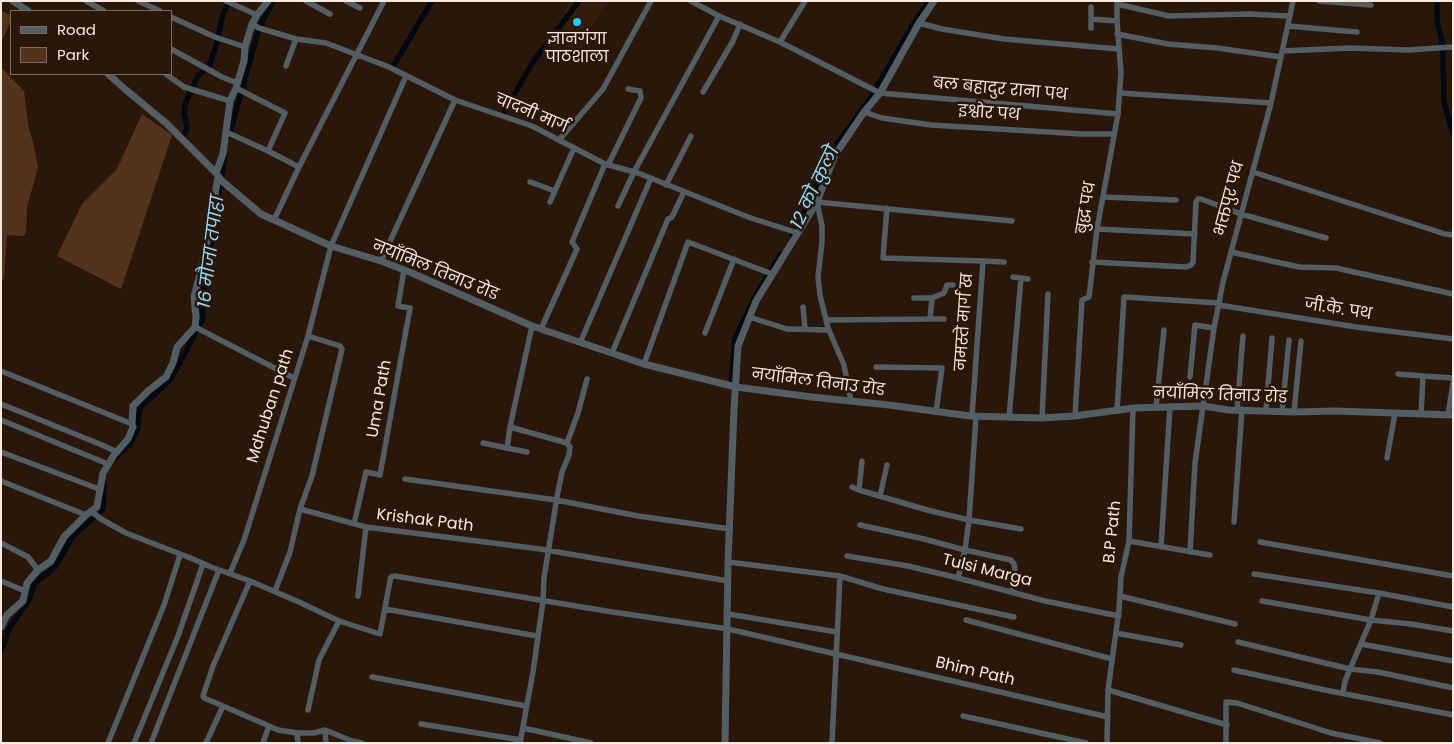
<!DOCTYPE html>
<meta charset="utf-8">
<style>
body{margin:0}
#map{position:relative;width:1454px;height:744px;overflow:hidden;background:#2a170a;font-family:Poppins,sans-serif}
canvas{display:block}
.frame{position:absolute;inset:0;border:2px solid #f7e9e1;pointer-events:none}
.legend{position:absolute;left:10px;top:10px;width:162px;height:65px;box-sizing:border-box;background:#2a170a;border:1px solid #7c6b60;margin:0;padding:6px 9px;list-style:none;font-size:15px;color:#f7e9e1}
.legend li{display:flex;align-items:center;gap:10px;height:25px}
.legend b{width:25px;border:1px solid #7c6b60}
</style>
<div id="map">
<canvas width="1454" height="744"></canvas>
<div class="frame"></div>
<ul class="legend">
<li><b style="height:6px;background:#535e64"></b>Road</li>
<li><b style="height:14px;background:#54331d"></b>Park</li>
</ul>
</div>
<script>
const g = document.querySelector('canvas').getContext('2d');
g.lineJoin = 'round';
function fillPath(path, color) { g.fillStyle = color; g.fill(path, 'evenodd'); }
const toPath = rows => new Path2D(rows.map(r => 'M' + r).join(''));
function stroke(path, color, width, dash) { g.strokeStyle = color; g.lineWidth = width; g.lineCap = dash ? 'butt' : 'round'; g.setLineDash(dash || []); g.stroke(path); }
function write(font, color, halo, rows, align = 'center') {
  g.font = font + ' Poppins,"Noto Sans Devanagari",sans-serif'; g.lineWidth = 5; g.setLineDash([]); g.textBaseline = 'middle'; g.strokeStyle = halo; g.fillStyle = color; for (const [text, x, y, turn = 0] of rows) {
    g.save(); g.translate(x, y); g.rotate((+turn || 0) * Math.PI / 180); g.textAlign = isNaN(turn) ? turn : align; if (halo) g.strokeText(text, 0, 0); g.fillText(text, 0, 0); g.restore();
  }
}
fillPath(toPath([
 [570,1,607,1,574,59,548,43]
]), '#351d0c');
fillPath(toPath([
 [1,10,11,16,11,21,1,43],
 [1,67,24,91,29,130,33,141,38,168,27,207,26,232,24,236,7,235,4,279,1,280],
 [142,114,172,135,121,289,57,256,82,204,117,169]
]), '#54331d');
stroke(toPath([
 [1437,1,1437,21,1441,36,1443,53,1444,101,1453,135],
 [209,66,215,50,223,14,227,6],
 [392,68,432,1],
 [194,85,198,75,203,72],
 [502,116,533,62,579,1],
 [183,136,187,129,184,112,185,104,190,93],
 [229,136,259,28,273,1],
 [792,236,810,202,818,180,834,148,871,97,913,25,929,1],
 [731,386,735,338,756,295,781,254],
 [116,457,130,444,137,431,140,408,171,379,203,319,202,304,225,155],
 [1,651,10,627,29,600,35,583,55,567,73,536,103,509,104,484]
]), '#000911', 5.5);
stroke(toPath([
 [86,1,104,11],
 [138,1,160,11],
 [226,1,257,15],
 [306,1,330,14],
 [346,1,360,8],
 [691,1,719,16,780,42,880,93,1118,114],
 [1319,1,1371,5],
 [1117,4,1169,16,1248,14,1289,16],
 [171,17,215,37,245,47],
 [1091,19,1117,21],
 [919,23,942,29,1004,39,1119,49],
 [252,24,259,28,296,39,326,43,389,67,455,100,532,126,605,164,638,173,748,217,798,233],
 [1288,26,1357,32],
 [1091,28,1091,7],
 [1117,34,1168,44,1217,48,1281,57],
 [780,42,805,1],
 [171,49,222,77,237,83],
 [1282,51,1350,48,1408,50,1453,47],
 [286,66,296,39],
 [166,74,184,87,230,101],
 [236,88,285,113,268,151],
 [703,92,733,41,740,24],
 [1120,93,1271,103],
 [864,112,882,118,931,125,1082,134,1113,134],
 [226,132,268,151,299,167],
 [559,140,603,89,651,1],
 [608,165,641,98,640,91,628,89],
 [1253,172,1445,234,1453,235],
 [530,182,555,191],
 [666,185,691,136],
 [1103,197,1176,200],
 [550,202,574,148],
 [618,206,634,172,719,16],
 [887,208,883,258,983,261,972,416],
 [274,220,299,167,384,1],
 [1097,229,1195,234],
 [1231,252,1299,267,1336,268,1453,294],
 [381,261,455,100],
 [983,261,1004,262],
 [1092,262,1186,267,1191,265,1193,262,1196,202,1198,199,1201,199,1241,214,1326,238],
 [1013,277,1028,279],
 [914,298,932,298],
 [1219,305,1356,327,1453,339],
 [803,307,805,329],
 [749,317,787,329,829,330],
 [930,319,944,319],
 [827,320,930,319,932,298,944,293,947,285,953,285],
 [195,327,294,378],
 [541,329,577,249,572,242,605,164],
 [705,333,734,259],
 [580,343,651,178],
 [612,353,668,219,672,217,684,192],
 [644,364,688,242,772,274],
 [876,367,942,368,936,412],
 [1,371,132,424],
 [1398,374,1423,376],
 [1190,377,1195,325,1214,328],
 [851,401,844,365,828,328,820,295,818,277,822,242,822,226,817,202,1012,221],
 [1,404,102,445,117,452],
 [1156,407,1164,330],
 [1237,410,1243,336],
 [1117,411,1124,297,1219,303],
 [1266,411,1272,338],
 [1282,412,1289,340],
 [1294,412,1301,341],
 [1421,414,1423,376,1453,378],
 [1448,415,1453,383],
 [1075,416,1082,300,1089,297,1097,229,1118,114,1121,73,1117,21,1117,1],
 [1009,418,1021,278],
 [1042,418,1048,294],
 [1,420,108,464],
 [483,443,507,448,510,427],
 [567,443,578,413,587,379],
 [507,448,527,452],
 [1,452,99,489],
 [1387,458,1395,413],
 [862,461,859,490,927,510,969,520,1021,529],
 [405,479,556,500,638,516,730,529],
 [1,481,86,515],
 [852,487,859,490],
 [880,496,887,465],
 [300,509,366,527,540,549,728,581],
 [91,511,101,519,126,533,193,559,211,567,250,581,213,666,203,696,204,698,223,706,269,726,278,730,297,733,298,743],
 [1234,522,1242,409],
 [354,524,366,472,380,475,410,308,398,306,404,270],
 [860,525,924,539,965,550,969,520,976,416],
 [1129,541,1210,555],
 [1260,542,1453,576],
 [1,543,28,557,38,570],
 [1161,547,1170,406],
 [1190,552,1195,463,1214,328,1223,282,1271,103,1293,1],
 [847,556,908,566,958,578,1045,601,1119,616],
 [728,562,840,576,883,589,1014,617],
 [230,573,244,540,308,336,331,246,406,76],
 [1254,574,1379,593,1371,620,1350,669,1378,672,1453,688],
 [958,578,965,550,1011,560,1014,564,1015,569,1012,592],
 [1,581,25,591],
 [250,581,299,602,339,621,380,634,390,581,391,577,395,576,606,611,728,629,1108,717],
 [275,591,290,552,300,509,312,476,342,349,340,346,308,336],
 [1379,593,1453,607],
 [358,596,366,527],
 [1120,596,1235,624],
 [1262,601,1371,620,1411,624,1453,631],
 [385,609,537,636],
 [728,614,837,632],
 [966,620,1112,659],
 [1116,633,1181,645],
 [1238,642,1350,669,1345,681,1343,693],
 [1361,644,1453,661],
 [1234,670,1325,690,1453,715],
 [372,677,526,706],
 [1108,690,1227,725],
 [308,710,319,660,339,621],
 [963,716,1086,743],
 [421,724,521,740],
 [523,728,591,743],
 [325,730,326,743],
 [297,733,314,733,325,730,352,741,362,743],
 [108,743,164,605,180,555],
 [134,743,178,636,203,564],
 [151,743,219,570],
 [206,743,223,706],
 [263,743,269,726],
 [520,743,533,672,543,601,544,578,557,497,562,472,569,455,570,447,567,443,510,427,532,326],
 [832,743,840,576],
 [1107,743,1108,690,1119,610,1121,577,1129,541,1133,408],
 [1226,743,1226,702,1237,703,1331,733,1380,743]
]), '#535e64', 5.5);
stroke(toPath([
 [13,1,28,11],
 [108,74,126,90,166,123,216,173,222,181,261,214,331,246,381,261,412,273,532,326,644,364,736,387,812,397,889,405,970,416,1040,418,1075,416,1133,408,1203,406,1229,410,1294,412,1335,411,1453,415],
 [216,173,223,154,230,101,236,88,244,61,245,47,252,24,257,15,268,1],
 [1,627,7,615,23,601,27,583,38,570,51,561,64,537,86,515,97,507,103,473,114,455,128,439,133,427,132,424,133,406,148,391,166,377,173,363,177,347,195,327,196,317,194,297,205,254,218,177],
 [725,743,728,562,734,409,738,346,756,301,817,202,835,155,864,112,880,93,919,23,934,1]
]), '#535e64', 7);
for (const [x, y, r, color] of [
 [577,22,5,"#28c8ff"]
]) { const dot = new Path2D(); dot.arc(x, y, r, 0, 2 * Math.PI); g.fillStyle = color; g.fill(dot); stroke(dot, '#2a170a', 2); }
write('16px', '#f7e9e1', '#2a170a', [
 ["ज्ञानगंगा",577,40],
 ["पाठशाला",577,58]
]);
write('16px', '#f7e9e1', '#2a170a', [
 ["बल बहादुर राना पथ",1000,90,5],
 ["चादनी मार्ग",531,114,23],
 ["इश्वोर पथ",989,114,4],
 ["भक्तपुर पथ",1230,199,-75],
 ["बुद्ध पथ",1087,208,-81],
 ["नयाँमिल तिनाउ रोड",435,271,22],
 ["जी.के. पथ",1338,310,9],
 ["नमस्ते मार्ग ख",965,322,-86],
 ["नयाँमिल तिनाउ रोड",818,383,7],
 ["नयाँमिल तिनाउ रोड",1220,396,2],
 ["Uma Path",380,399,-80],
 ["Mdhuban path",271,406,-72],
 ["Krishak Path",425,521,7],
 ["B.P Path",1113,532,-84],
 ["Tulsi Marga",987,571,14],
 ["Bhim Path",975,672,13]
]);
write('italic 18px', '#93dcfd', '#2a170a', [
 ["१२ को कुलो",816,188,-64],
 ["१६ मौजा तपाहा",212,252,-83]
]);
</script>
